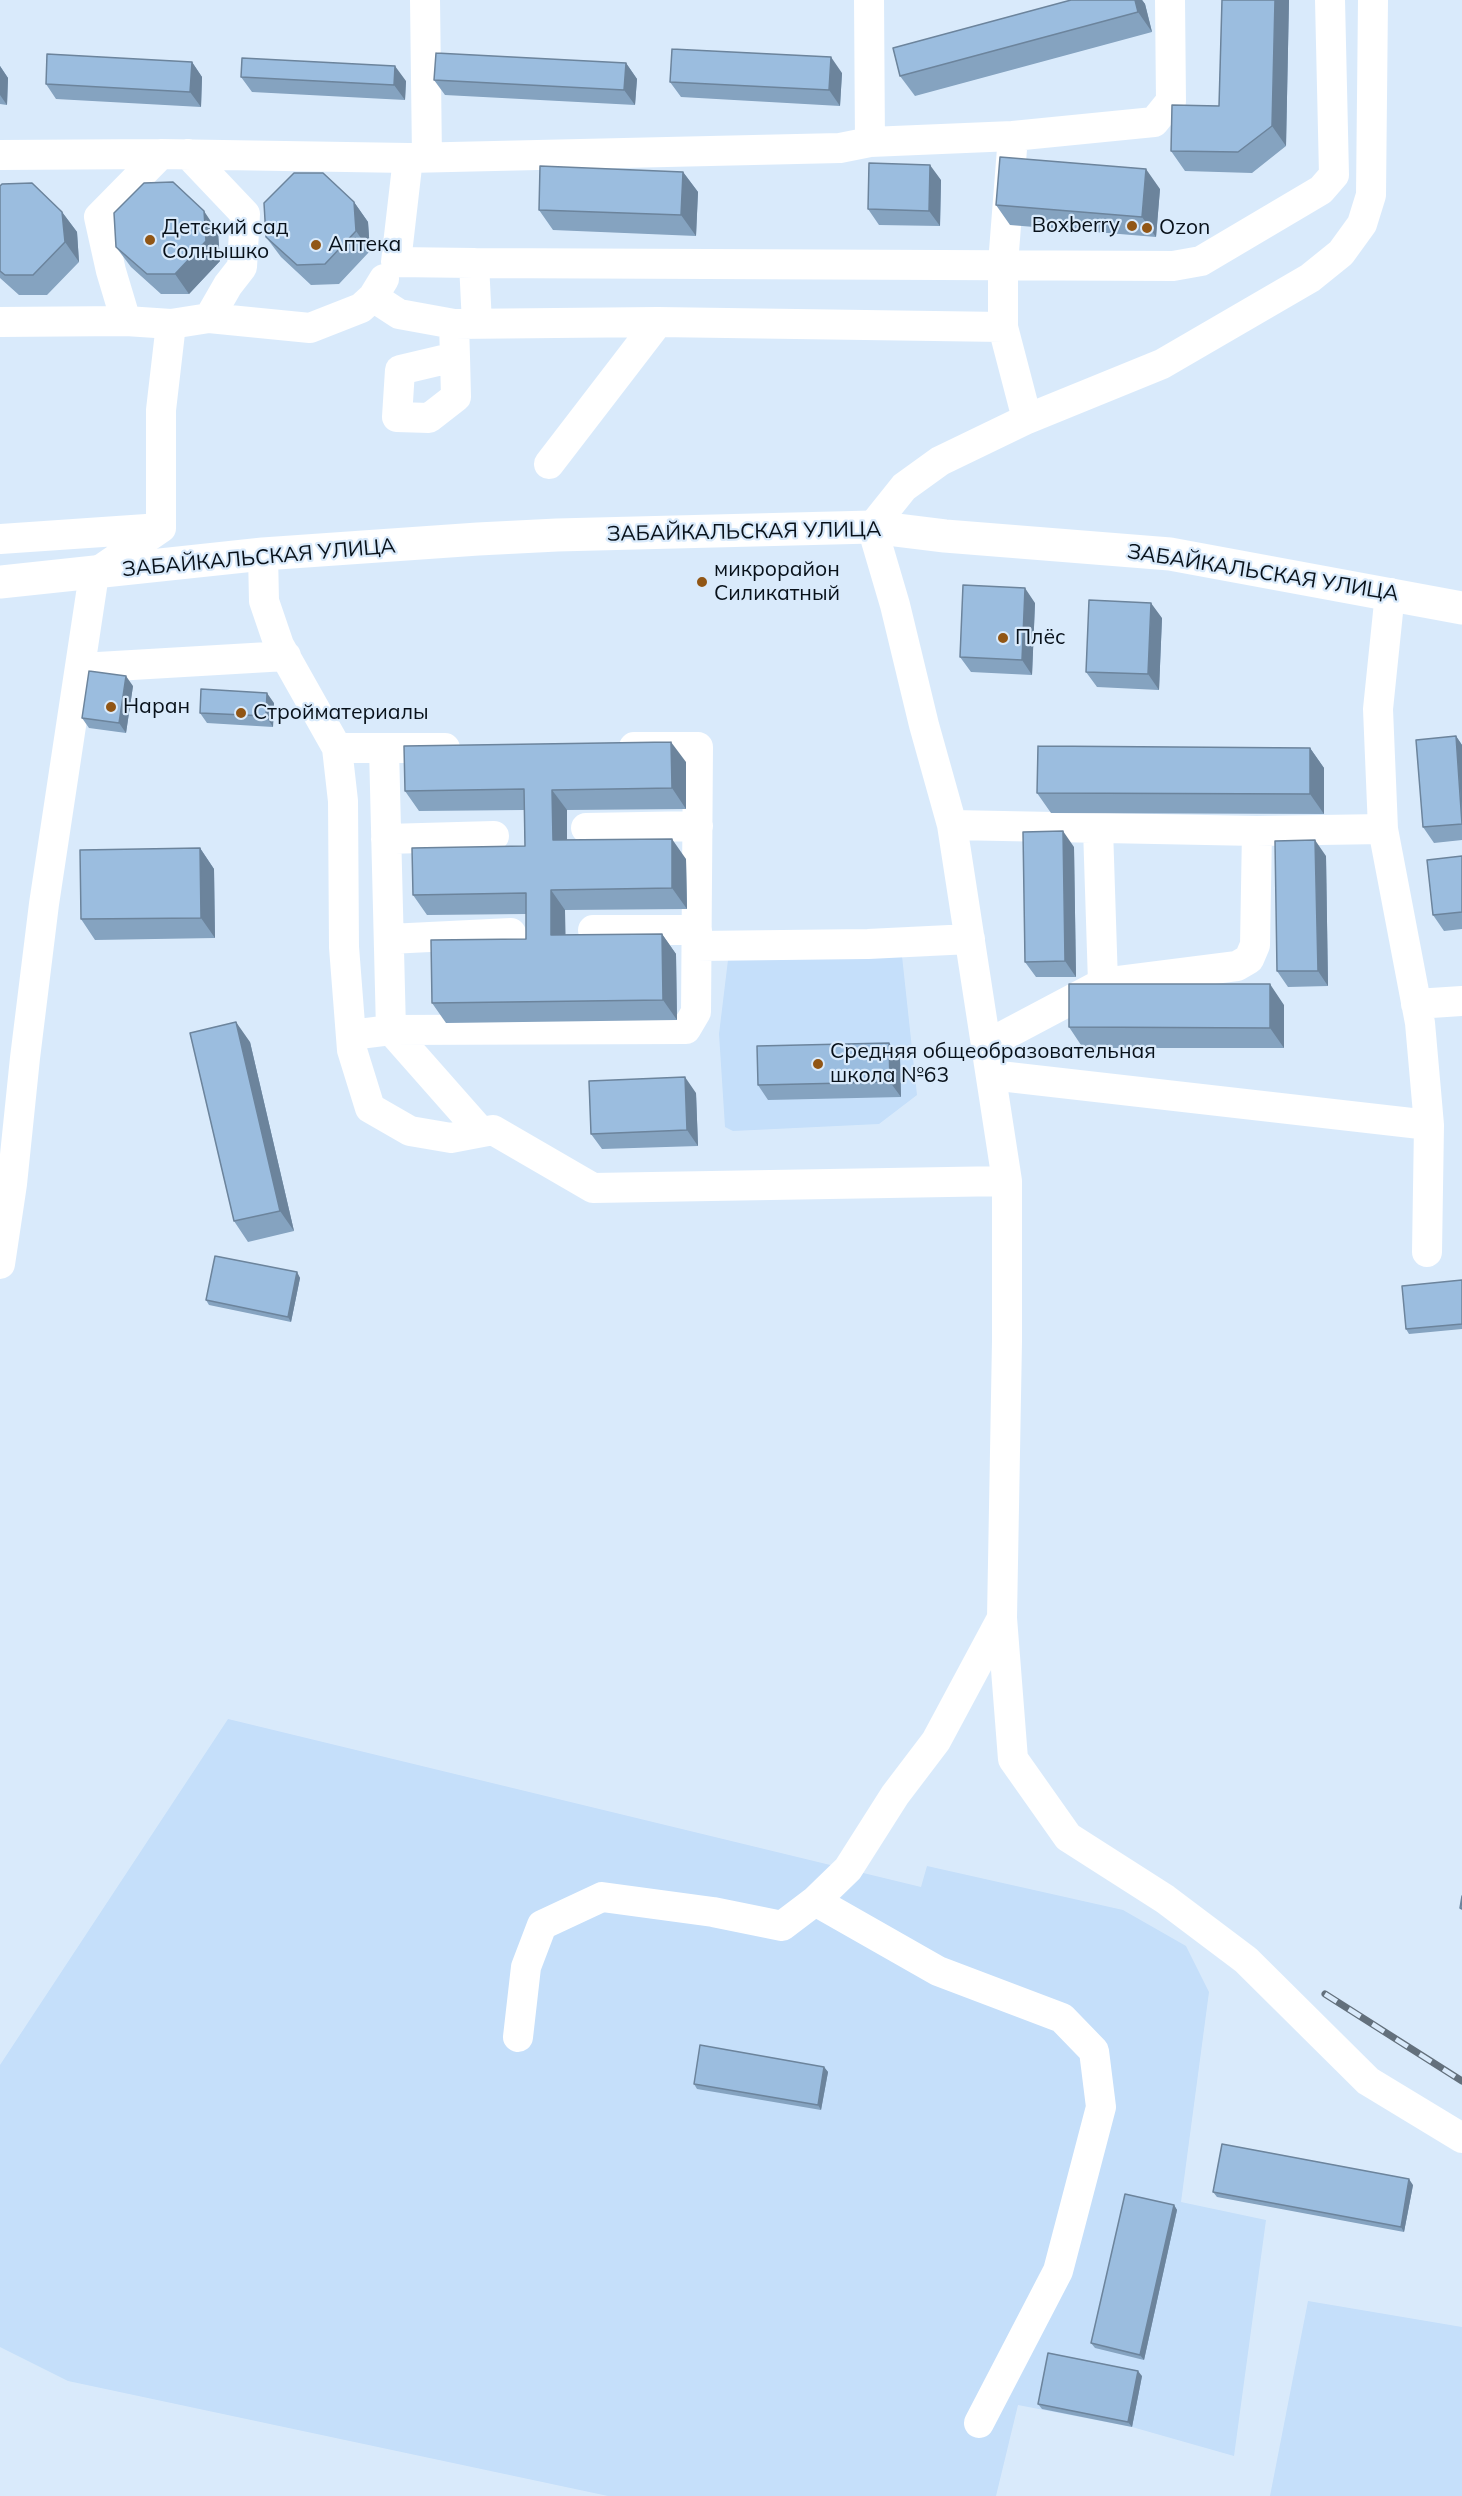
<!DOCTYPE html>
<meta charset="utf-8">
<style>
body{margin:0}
canvas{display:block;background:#d9eafb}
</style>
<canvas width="1462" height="2496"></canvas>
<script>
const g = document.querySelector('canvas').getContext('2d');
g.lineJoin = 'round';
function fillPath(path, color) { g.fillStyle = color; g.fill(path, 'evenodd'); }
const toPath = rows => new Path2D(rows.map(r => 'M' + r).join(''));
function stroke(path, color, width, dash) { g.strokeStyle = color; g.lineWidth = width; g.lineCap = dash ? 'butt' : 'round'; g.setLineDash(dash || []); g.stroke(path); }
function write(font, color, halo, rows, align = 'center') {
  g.font = font + ' Mulish,sans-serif'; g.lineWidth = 4.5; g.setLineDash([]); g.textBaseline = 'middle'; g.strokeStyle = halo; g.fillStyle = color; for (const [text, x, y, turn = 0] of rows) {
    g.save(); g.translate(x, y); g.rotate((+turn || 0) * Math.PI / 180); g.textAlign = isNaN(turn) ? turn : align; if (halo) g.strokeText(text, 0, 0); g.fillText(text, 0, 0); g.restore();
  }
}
fillPath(toPath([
 [902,956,917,1095,879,1124,733,1131,725,1127,719,1034,728,960],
 [228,1719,921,1887,927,1866,1123,1910,1186,1946,1209,1992,1181,2202,1266,2220,1234,2456,1132,2427,1018,2405,996,2496,608,2496,68,2381,0,2347,0,2065],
 [1308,2301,1462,2327,1462,2496,1270,2496]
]), '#c5dffa');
stroke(toPath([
 [425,0,427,157],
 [869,0,870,142],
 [1373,0,1371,195,1362,224,1341,253,1310,278,1162,364,1027,419,940,461,904,487,872,527,895,605,924,725,952,825,1007,1181,1007,1341,1002,1618,1013,1759,1068,1837,1165,1899,1246,1960,1368,2081,1462,2138],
 [1013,136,1154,122,1171,101,1170,0],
 [161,154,99,217,111,271,126,321,171,324],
 [188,154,245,214,242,267,228,285,209,318],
 [0,155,161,154,408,158,840,148,870,142,1013,136,1003,264,1003,327,1027,419],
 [408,158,396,262,474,263,477,324],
 [474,263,1173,266,1201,261,1321,190,1334,175,1330,0],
 [384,279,373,297,399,314,454,324],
 [0,322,126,321],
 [455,357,400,370,397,417,429,418,456,397,455,357,454,324,658,322,1003,327],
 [549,464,658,322],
 [0,539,161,528],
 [263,554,264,601,279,645,337,748,343,801,344,947,352,1050,370,1108,410,1131,451,1138,493,1130,593,1188,1007,1181],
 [81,668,286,656],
 [337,748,445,748],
 [384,748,391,1030,481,1132],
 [952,825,1257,831],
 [586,828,698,826],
 [1098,828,1103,983],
 [386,839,494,836],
 [593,930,697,930],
 [389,939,511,933],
 [697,946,868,944,970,939],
 [1416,1004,1462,1001],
 [351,1035,391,1030,686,1029,696,1012,698,747,634,747],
 [986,1045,1103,983,1237,966,1249,959,1255,945,1257,831,1383,829],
 [991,1075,1429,1125,1420,1023,1383,829,1378,709,1390,593],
 [1427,1252,1429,1125],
 [0,1264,12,1184,25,1058,44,904,94,574,161,528,161,410,171,324,209,318,310,328,361,308,373,297],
 [518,2037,526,1967,542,1925,602,1897,713,1912,782,1926,815,1901],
 [979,2423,1058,2271,1101,2107,1094,2051,1062,2018,938,1971,815,1901,848,1869,895,1795,936,1741,1002,1618]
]), '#fff', 30);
stroke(toPath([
 [0,582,263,554,478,539,557,535,872,527,945,536,1170,554,1462,608]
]), '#fff', 33);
const rail = toPath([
 [1325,1994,1462,2081]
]);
stroke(rail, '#63707c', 7);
stroke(rail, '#d9eafb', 4.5, [14]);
fillPath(toPath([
 [1071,0,1142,0,1145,4,1152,32,915,96,900,76],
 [1222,0,1289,0,1286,146,1252,173,1185,171,1171,151,1219,106],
 [192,62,202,77,201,107,56,99,46,84],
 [626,63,637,79,635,105,445,95,434,80],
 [0,66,8,78,7,105,0,104],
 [842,73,840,106,681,97,670,82],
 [241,77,406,81,405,100,252,92],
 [683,172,698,192,696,236,553,230,539,210],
 [941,180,940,226,879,225,868,209],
 [0,186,62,212,77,232,79,262,47,295,19,295,0,278],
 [1160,189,1156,237,1010,225,996,205],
 [354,202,368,222,370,251,339,284,311,285,281,257,266,237],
 [218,232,220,261,189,294,161,294,131,267,116,247],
 [1035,603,1032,675,971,672,960,657],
 [1162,618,1159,690,1097,687,1086,672],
 [133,686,126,733,89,728,82,718],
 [274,703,273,727,207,723,200,713],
 [1456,736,1462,745,1462,840,1434,843,1423,827],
 [1310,748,1324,768,1324,814,1051,813,1037,793],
 [686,762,686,809,567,810,567,840,686,859,687,909,565,910,565,935,662,934,676,954,677,1020,446,1023,432,1003,526,939,526,914,427,915,413,895,525,846,524,810,419,811,405,791],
 [1074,847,1076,977,1036,977,1025,962],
 [200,848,214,869,215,938,95,940,81,919],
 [1326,856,1328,986,1288,987,1277,971],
 [1462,856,1462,929,1444,931,1433,915],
 [1284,1005,1284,1048,1083,1048,1069,1027],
 [250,1042,294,1231,248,1242,234,1221],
 [889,1043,900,1058,901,1097,768,1100,758,1085],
 [696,1093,698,1146,602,1149,591,1134],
 [297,1272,300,1278,291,1322,209,1305,206,1300],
 [1462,1280,1462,1329,1409,1334,1406,1329],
 [824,2067,828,2072,821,2110,697,2089,694,2084],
 [1413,2185,1404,2232,1217,2197,1213,2192],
 [1174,2205,1177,2210,1144,2360,1095,2348,1091,2343],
 [1142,2376,1132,2427,1042,2409,1038,2404]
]), '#85a3c0');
fillPath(toPath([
 [1135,0,1142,0,1145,4,1152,32,1138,12],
 [1275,0,1289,0,1286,146,1272,126],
 [831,57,842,73,840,106,829,90],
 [192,62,202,77,201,107,190,92],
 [626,63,637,79,635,105,624,90],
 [0,66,8,78,7,105,0,95],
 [395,66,406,81,405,100,394,85],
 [930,165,941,180,940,226,929,211],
 [1146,169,1160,189,1156,237,1142,217],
 [683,172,698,192,696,236,681,215],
 [354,202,368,222,370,251,356,231],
 [204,211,218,232,220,261,189,294,175,274],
 [62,212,77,232,79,262,65,242],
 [1025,588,1035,603,1032,675,1022,660],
 [1151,603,1162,618,1159,690,1148,674],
 [126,676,133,686,126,733,119,723],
 [267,693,274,703,273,727,266,716],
 [1456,736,1462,745,1462,814],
 [671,742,686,762,686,809,672,788],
 [1310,748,1324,768,1324,814,1310,794],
 [552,790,567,810,567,861,553,840],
 [1063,831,1074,847,1076,977,1065,961],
 [672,839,686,859,687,909,672,888],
 [1315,840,1326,856,1328,986,1318,971],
 [200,848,214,869,215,938,201,918],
 [551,890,565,910,566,956,551,935],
 [662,934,676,954,677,1020,663,1000],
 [1270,984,1284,1005,1284,1048,1270,1028],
 [236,1022,250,1042,294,1231,280,1211],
 [889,1043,900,1058,901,1097,890,1082],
 [685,1077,696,1093,698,1146,687,1130],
 [297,1272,300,1278,291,1322,288,1317],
 [824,2067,828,2072,821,2110,818,2105],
 [1409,2179,1413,2185,1404,2232,1401,2227],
 [1174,2205,1177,2210,1144,2360,1140,2355],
 [1138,2371,1142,2376,1132,2427,1128,2422]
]), '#6c849c');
const building = toPath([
 [1071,0,1135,0,1138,12,900,76,893,48,1071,0],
 [1222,0,1275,0,1272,126,1238,152,1171,151,1172,105,1219,106,1222,0],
 [672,49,831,57,829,90,670,82,672,49],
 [436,53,626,63,624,90,434,80,436,53],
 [47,54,192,62,190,92,46,84,47,54],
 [242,58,395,66,394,85,241,77,242,58],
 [1000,157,1146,169,1142,217,996,205,1000,157],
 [869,163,930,165,929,211,868,209,869,163],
 [540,166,683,172,681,215,539,210,540,166],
 [294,173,323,173,354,202,356,231,325,264,297,265,266,237,264,203,294,173],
 [173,182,204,211,206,241,175,274,147,274,116,247,114,213,144,183,173,182],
 [32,183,62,212,65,242,33,275,5,275,0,271,0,186,2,184,32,183],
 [963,585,1025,588,1022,660,960,657,963,585],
 [1089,600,1151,603,1148,674,1086,672,1089,600],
 [89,671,126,676,119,723,82,718,89,671],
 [201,689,267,693,266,716,200,713,201,689],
 [1456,736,1462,824,1423,827,1416,740,1456,736],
 [671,742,672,788,552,790,553,840,672,839,672,888,551,890,551,935,662,934,663,1000,432,1003,431,940,526,939,526,893,413,895,412,848,525,846,524,789,405,791,404,746,671,742],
 [1038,746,1310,748,1310,794,1037,793,1038,746],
 [1063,831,1065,961,1025,962,1023,832,1063,831],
 [1315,840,1318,971,1277,971,1275,841,1315,840],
 [200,848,201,918,81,919,80,850,200,848],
 [1462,856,1462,912,1433,915,1427,860,1462,856],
 [1069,984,1270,984,1270,1028,1069,1027,1069,984],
 [236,1022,280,1211,234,1221,190,1033,236,1022],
 [889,1043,890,1082,758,1085,757,1046,889,1043],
 [685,1077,687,1130,591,1134,589,1081,685,1077],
 [215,1256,297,1272,288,1317,206,1300,215,1256],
 [1462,1280,1462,1324,1406,1329,1402,1286,1462,1280],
 [1462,1896,1462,1909,1460,1908,1462,1896],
 [700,2045,824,2067,818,2105,694,2084,700,2045],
 [1222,2144,1409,2179,1401,2227,1213,2192,1222,2144],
 [1125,2194,1174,2205,1140,2355,1091,2343,1125,2194],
 [1048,2353,1138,2371,1128,2422,1038,2404,1048,2353]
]);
fillPath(building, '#9bbddf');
stroke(building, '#6c849c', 1.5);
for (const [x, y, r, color] of [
 [1132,226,6,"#915615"],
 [1147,228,6,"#915615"],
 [150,240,6,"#915615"],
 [316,245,6,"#915615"],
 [702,582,6,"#915615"],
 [1003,638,6,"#915615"],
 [111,707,6,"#915615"],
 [241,713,6,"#915615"],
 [818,1064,6,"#915615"]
]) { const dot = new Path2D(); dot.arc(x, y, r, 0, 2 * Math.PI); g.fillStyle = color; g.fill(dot); stroke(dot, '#d9eafb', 2); }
write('21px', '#08111a', '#d9eafb', [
 ["Boxberry",1120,226,"right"],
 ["Детский сад",162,228],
 ["Солнышко",162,252],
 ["Ozon",1159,228],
 ["Аптека",328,245],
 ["микрорайон",714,570],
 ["Силикатный",714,594],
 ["Плёс",1015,638],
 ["Наран",123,707],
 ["Стройматериалы",253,713],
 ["Средняя общеобразовательная",830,1052],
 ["школа №63",830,1076]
], 'left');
write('21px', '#08111a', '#d9eafb', [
 ["ЗАБАЙКАЛЬСКАЯ УЛИЦА",744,532,-1],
 ["ЗАБАЙКАЛЬСКАЯ УЛИЦА",259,558,-5],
 ["ЗАБАЙКАЛЬСКАЯ УЛИЦА",1263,573,9]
]);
</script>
